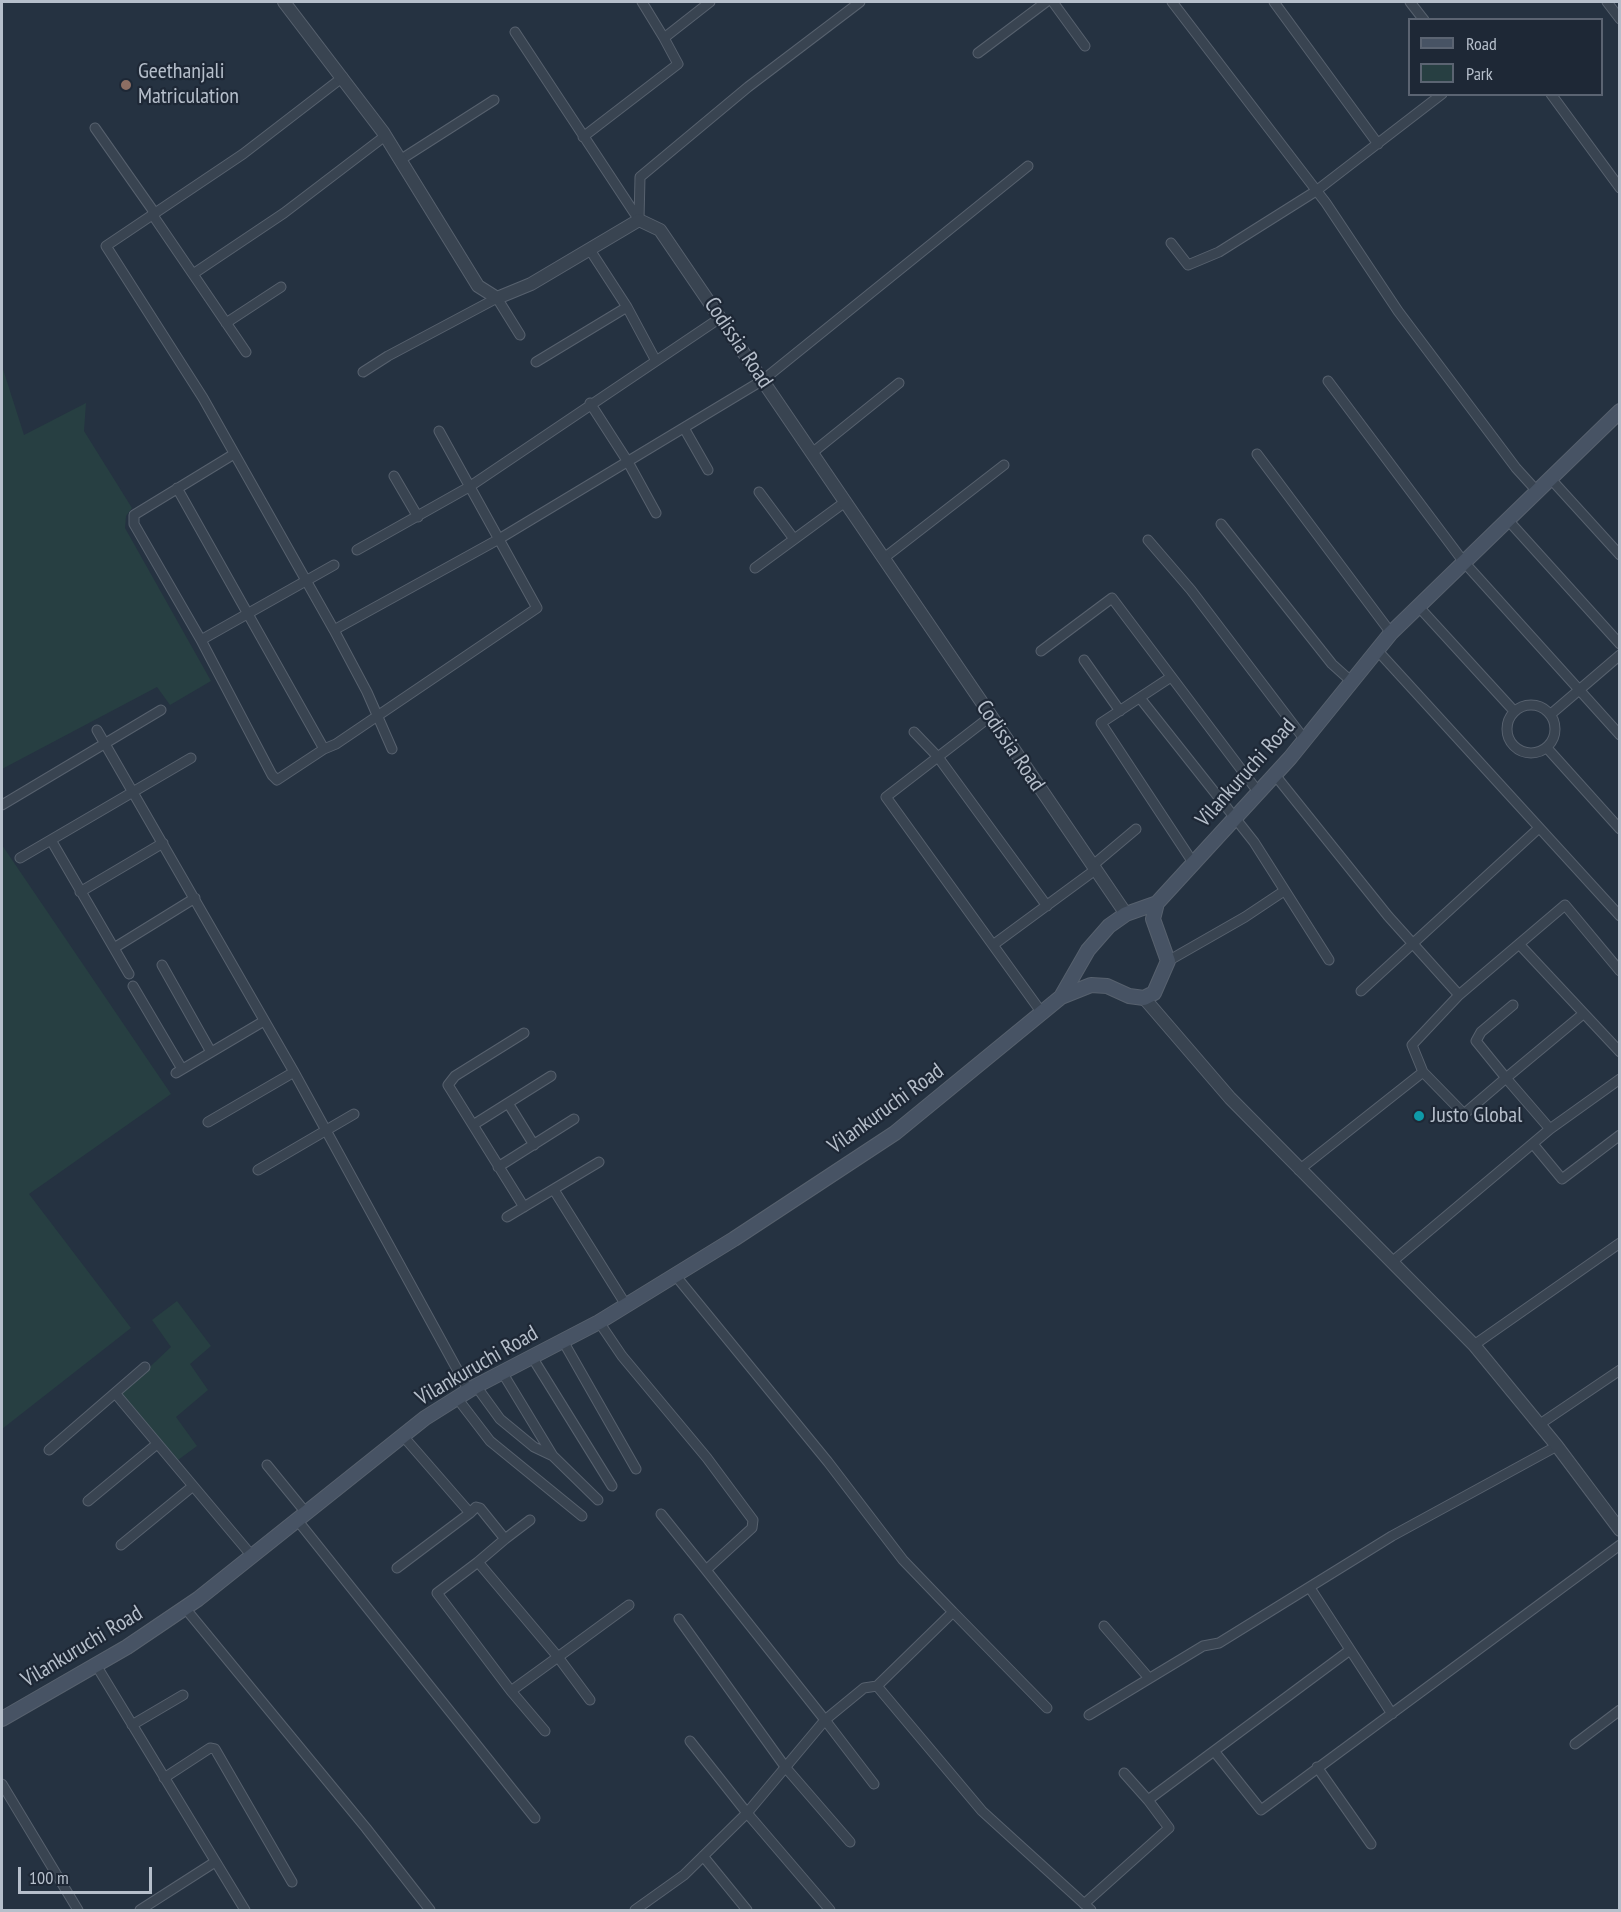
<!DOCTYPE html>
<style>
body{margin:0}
#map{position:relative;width:1621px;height:1912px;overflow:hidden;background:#253241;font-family:"PT Sans Narrow",sans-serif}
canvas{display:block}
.frame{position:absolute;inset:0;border:3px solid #b6bfcb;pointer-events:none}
.legend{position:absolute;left:1408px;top:18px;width:195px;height:78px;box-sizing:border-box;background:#1e2836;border:2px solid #5b6472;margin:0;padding:8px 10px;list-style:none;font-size:18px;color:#b6bfcb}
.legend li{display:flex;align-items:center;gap:12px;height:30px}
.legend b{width:30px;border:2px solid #5b6472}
.scale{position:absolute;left:18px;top:1867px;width:134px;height:27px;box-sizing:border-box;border:3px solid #b6bfcb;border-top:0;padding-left:8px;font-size:18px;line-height:21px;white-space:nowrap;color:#b6bfcb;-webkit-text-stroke:4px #1e2836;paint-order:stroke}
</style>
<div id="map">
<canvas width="1621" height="1912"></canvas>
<div class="frame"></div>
<ul class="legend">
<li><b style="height:8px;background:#475364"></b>Road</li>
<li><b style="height:16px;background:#273f42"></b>Park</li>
</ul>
<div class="scale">100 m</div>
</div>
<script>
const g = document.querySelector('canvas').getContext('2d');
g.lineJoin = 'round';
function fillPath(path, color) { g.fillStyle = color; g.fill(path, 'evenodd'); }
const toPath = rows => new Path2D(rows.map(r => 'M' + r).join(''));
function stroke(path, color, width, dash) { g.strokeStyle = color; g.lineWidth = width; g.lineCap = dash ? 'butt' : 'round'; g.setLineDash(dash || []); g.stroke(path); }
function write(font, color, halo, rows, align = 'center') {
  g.font = font + ' "PT Sans Narrow",sans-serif'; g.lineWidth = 4.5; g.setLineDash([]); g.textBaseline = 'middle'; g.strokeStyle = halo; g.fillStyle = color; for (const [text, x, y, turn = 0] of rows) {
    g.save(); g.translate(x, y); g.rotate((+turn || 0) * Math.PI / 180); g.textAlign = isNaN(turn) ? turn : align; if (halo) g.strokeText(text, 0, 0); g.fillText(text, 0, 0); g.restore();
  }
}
fillPath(toPath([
 [2,366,24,435,86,403,84,431,132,508,126,516,125,528,211,681,170,705,157,687,2,769],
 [2,845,171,1094,29,1194,131,1328,2,1429],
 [177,1301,211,1346,190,1364,208,1390,176,1417,197,1446,178,1460,121,1394,171,1347,152,1320]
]), '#273f42');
const minor = toPath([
 [642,2,664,38],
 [1053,2,1085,46],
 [1172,2,1326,203,1398,311,1516,468,1536,490],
 [1274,2,1378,144],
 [1410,2,1424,20],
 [1607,2,1620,19],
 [515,32,639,220],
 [978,53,1046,2],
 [343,77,243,154,106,246,203,398,334,630,499,539,763,380,1028,166],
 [1551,94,1620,188],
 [95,128,154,212],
 [583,137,678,64,664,38,710,2],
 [400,160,494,100],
 [152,214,246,352],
 [639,220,640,177,748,87,860,2],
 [1171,243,1188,265,1219,252,1316,191,1442,94],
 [590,250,627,307,656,361],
 [193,274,284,213,385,136],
 [226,323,281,287],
 [536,362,627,307],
 [363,372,388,356,497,298,520,335],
 [1328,381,1463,561,1620,735],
 [590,403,628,462,656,513],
 [684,428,708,470],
 [812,453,899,383],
 [234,454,134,515,134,524,201,640,272,775,277,780,324,749,336,744,537,608,439,431],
 [1257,454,1391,633],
 [394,476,418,517],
 [1549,477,1620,555],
 [177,488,324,749],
 [759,492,794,539],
 [1507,519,1620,644],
 [1221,524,1332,664,1352,682],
 [1148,540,1191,590,1305,740],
 [357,550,469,487,720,318],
 [884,558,1004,465],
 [755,568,845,502],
 [1418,606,1514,711],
 [334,630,367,692,392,749],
 [201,640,334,565],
 [1377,650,1620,916],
 [1041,651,1112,598,1259,793],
 [1084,660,1120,711],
 [1171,677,1101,723,1194,864],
 [1140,698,1254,842,1329,960],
 '1507 729a24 24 0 1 1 48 0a24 24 0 1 1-48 0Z',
 [1551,714,1620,655],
 [991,716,886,797,1042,1013],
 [97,730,294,1072,469,1391],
 [914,732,938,757,1047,906],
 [1547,748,1620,829],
 [1275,775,1388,916,1459,995],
 [2,805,161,710],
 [51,840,129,974],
 [20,858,191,758],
 [1092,866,1136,829],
 [80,892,163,843],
 [1519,944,1620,1052],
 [993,945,1095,870],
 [114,948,195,898],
 [1168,961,1245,917,1284,891],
 [162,965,211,1052],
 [133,986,182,1069],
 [1361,991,1539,828],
 [1513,1005,1481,1032,1476,1041,1506,1078,1583,1014],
 [1423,1072,1464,1114,1506,1078,1550,1129],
 [176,1073,264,1021],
 [508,1103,534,1145],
 [208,1122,294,1072],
 [473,1125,551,1076],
 [1533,1144,1562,1179,1620,1135],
 [498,1167,574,1119],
 [258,1170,354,1114],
 [1299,1170,1423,1072,1412,1045,1459,995,1565,905,1620,971],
 [554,1190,626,1305],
 [524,1207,448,1085,455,1076,524,1033],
 [507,1217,599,1162],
 [1393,1261,1550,1129,1620,1079],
 [675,1275,828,1462,903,1560,953,1612,877,1686,982,1811,1091,1910],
 [599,1322,622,1356,707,1458,753,1520,752,1528,706,1570,825,1720,864,1688,877,1686],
 [563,1341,636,1469],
 [1474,1345,1620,1243],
 [532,1357,612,1486],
 [502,1372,553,1456,598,1500],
 [476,1386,500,1419,534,1447,553,1456],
 [115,1393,145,1367],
 [457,1398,490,1441,582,1516],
 [1540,1424,1620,1370],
 [403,1436,470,1513,476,1507,480,1508,505,1539,478,1562,558,1657,511,1691,437,1593,478,1562],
 [49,1450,115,1393,252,1556],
 [267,1465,307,1514],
 [88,1501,157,1444],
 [661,1514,706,1570],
 [298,1521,535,1818],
 [505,1539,530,1520],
 [121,1545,193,1486],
 [397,1568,470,1513],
 [1310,1588,1392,1714],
 [185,1608,366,1828,430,1910],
 [953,1612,1047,1708],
 [679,1619,786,1768,850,1842],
 [1104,1626,1148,1677],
 [96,1665,245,1910],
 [511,1691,545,1731],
 [590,1700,558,1657,629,1605],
 [1089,1715,1203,1646,1219,1643,1392,1536,1557,1446],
 [132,1725,183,1695],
 [690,1741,747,1813,830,1910],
 [1575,1744,1620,1710],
 [1214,1751,1350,1650],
 [1317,1767,1371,1844],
 [1124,1773,1148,1800],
 [164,1778,210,1748,215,1749,292,1882],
 [2,1784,78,1910],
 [703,1856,747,1910],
 [1084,1904,1169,1828,1148,1800,1214,1751,1261,1810,1620,1545],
 [140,1910,215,1862],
 [635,1910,684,1875,747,1813,825,1720,874,1784]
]);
const tertiary = toPath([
 [284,2,383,132,478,286,497,298,531,284,639,220,660,230,1126,914],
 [1144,998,1230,1098,1474,1345,1557,1446,1620,1530]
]);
const secondary = toPath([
 [1061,997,1088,950,1109,926,1126,914,1157,903],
 [2,1719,127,1647,198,1599,425,1418,476,1386,599,1322,734,1239,895,1133,1061,997,1091,985,1107,986,1129,996,1144,998,1154,993,1168,961,1153,919,1157,903,1290,758,1391,633,1620,411]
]);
stroke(minor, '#57616e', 11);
stroke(tertiary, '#57616e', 14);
stroke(secondary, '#57616e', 16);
stroke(minor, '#394451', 9);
stroke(tertiary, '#394451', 12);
stroke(secondary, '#475364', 14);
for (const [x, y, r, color] of [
 [126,85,6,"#8d6e63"],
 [1419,1116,6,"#0f9aa8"]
]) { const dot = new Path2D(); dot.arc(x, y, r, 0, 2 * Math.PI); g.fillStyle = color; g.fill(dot); stroke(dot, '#1e2836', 2); }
write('22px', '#b6bfcb', '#1e2836', [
 ["Geethanjali",138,72],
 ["Matriculation",138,97],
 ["Justo Global",1431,1116]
], 'left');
write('22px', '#b6bfcb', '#1e2836', [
 ["Codissia Road",738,343,56],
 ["Codissia Road",1010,746,56],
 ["Vilankuruchi Road",1246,773,-48],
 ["Vilankuruchi Road",886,1109,-36],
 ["Vilankuruchi Road",477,1366,-30],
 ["Vilankuruchi Road",82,1647,-31]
]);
</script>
